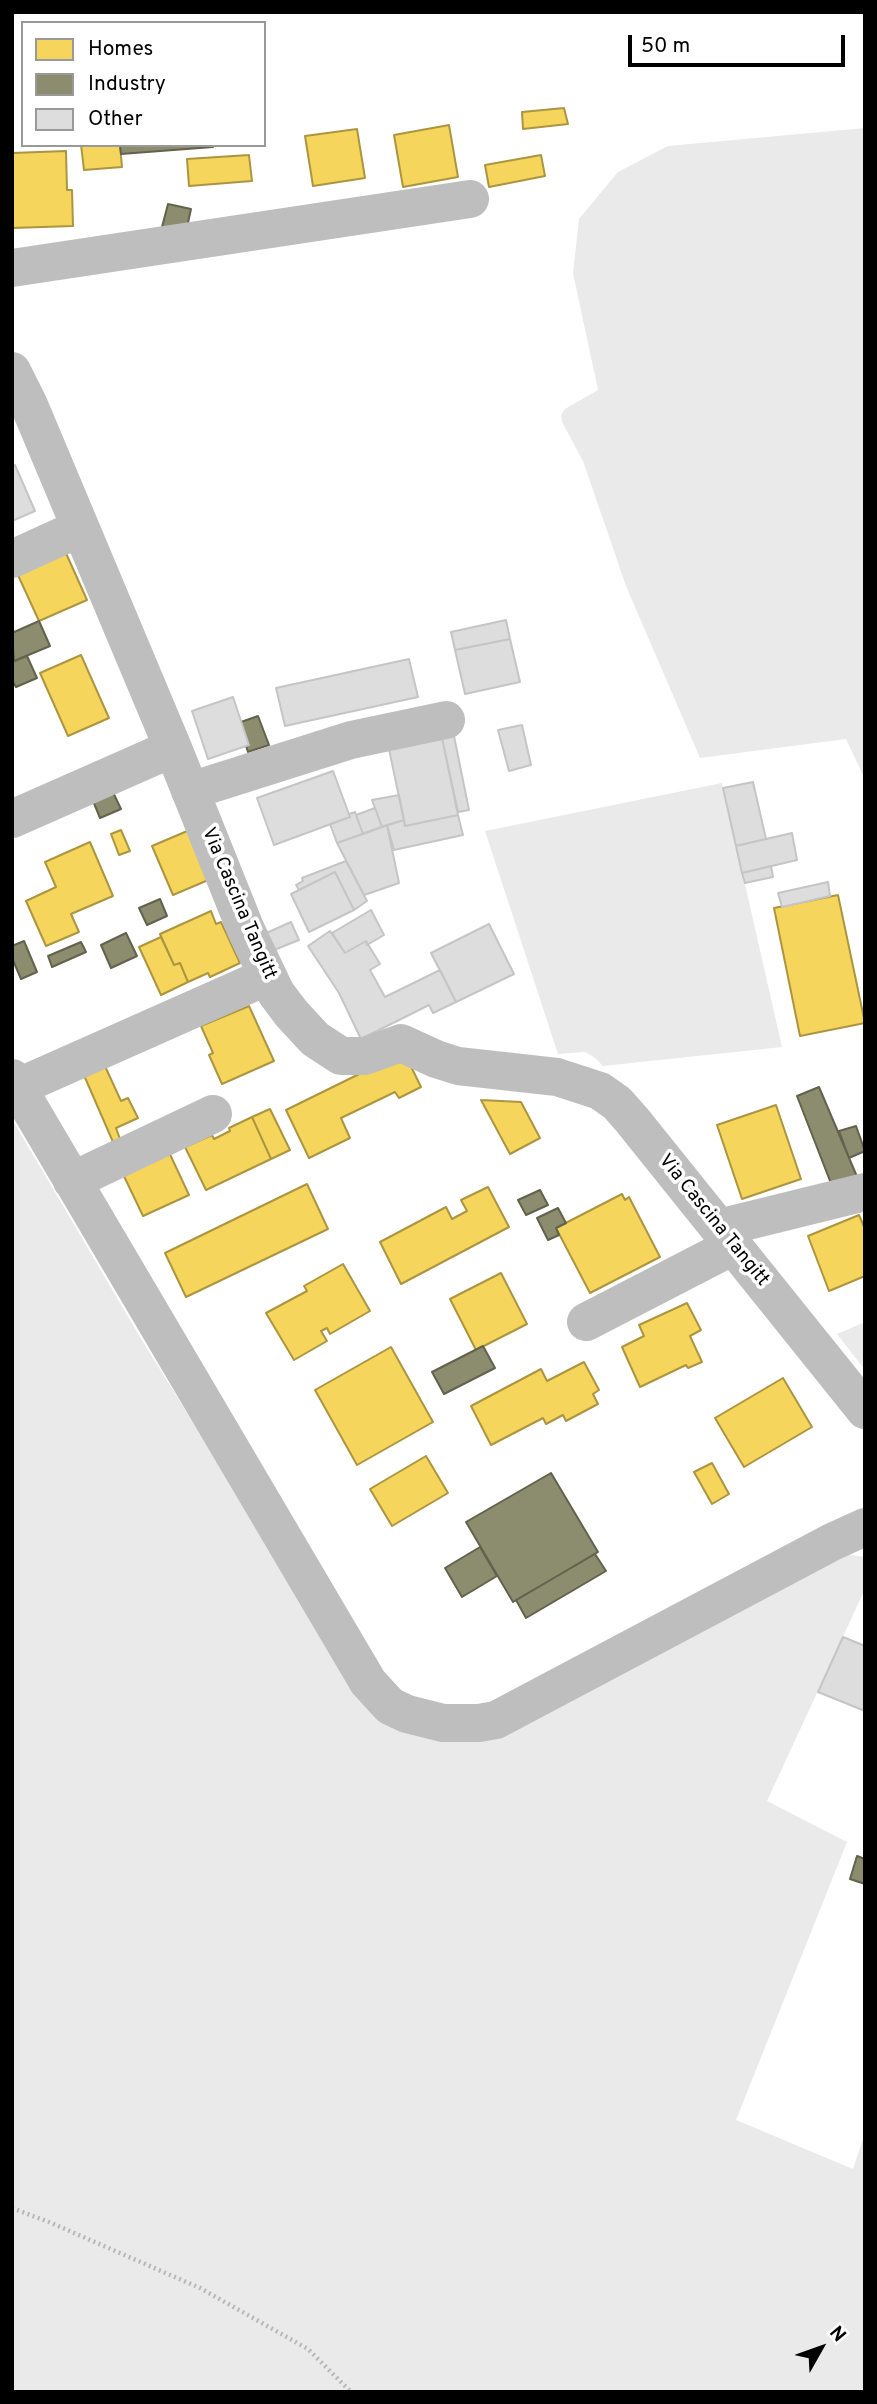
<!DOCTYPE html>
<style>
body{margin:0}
#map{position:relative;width:877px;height:2404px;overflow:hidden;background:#fff;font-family:Overpass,sans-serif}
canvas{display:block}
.frame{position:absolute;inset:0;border:14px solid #000;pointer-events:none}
.legend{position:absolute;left:21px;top:21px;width:245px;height:126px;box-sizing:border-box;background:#fff;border:2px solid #999;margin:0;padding:9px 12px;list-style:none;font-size:21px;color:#000}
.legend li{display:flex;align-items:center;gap:14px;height:35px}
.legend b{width:35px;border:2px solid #999}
.north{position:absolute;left:786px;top:2313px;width:70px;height:70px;-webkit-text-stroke:5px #fff;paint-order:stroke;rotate:50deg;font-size:19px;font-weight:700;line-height:28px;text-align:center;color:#000}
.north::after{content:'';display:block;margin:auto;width:24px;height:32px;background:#000;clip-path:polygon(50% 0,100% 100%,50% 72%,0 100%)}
.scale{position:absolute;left:628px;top:35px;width:217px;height:32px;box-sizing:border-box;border:4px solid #000;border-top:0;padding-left:9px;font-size:21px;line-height:24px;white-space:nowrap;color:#000;-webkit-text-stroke:5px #fff;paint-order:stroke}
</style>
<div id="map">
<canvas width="877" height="2404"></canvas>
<div class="frame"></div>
<ul class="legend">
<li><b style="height:19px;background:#f6d55c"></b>Homes</li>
<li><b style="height:19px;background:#8c8c6e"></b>Industry</li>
<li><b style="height:19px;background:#ddd"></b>Other</li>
</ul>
<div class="north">N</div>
<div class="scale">50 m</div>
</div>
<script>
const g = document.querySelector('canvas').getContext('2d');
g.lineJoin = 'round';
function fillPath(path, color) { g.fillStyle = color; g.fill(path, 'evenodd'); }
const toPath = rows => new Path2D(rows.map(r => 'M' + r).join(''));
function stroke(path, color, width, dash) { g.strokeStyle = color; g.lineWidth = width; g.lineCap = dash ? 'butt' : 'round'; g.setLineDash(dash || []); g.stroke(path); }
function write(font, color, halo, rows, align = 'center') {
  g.font = font + ' Overpass,sans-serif'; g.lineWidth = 7; g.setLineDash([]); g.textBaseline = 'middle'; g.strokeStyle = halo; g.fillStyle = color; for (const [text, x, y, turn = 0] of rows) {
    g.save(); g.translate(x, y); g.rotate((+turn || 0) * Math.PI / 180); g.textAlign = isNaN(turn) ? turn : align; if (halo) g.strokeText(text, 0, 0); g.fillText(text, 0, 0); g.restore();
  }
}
fillPath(toPath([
 [865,128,865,779,846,739,700,758,626,586,583,461,562,422,561,415,565,409,598,390,573,273,579,219,618,172,668,146],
 [722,783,782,1047,603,1066,594,1057,585,1052,558,1054,485,831],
 [12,1119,143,1342,369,1705,439,1731,830,1552,865,1557,865,1589,767,1801,847,1842,736,2120,853,2169,865,2133,865,2392,12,2392],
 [865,1322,865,1370,837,1334]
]), '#eaeaea');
const homes = toPath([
 [564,108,568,124,523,129,522,112,564,108],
 [449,125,458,177,403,187,394,135,449,125],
 [357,129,365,178,313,186,305,136,357,129],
 [81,145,120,145,122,167,84,170,81,145],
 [66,151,67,190,72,190,73,226,12,228,12,153,66,151],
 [249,155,252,181,189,186,187,159,249,155],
 [541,155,545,176,489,187,485,165,541,155],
 [65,551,87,600,39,621,17,573,65,551],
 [81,655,109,718,68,736,40,673,81,655],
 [192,829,213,878,173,895,152,846,192,829],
 [121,830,130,851,119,855,111,834,121,830],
 [90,842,113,896,71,914,79,932,46,946,26,901,56,887,45,862,90,842],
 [838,895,865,1023,800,1036,774,908,838,895],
 [211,911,216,924,221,922,240,963,210,977,208,973,188,982,180,963,174,965,160,934,211,911],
 [161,937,174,965,180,963,188,982,161,995,139,947,161,937],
 [249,1006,274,1061,222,1084,209,1055,213,1053,201,1026,249,1006],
 [404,1052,421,1087,399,1098,395,1092,341,1118,350,1138,309,1158,286,1110,404,1052],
 [104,1064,121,1101,128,1098,138,1118,116,1128,120,1139,113,1142,83,1073,104,1064],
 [481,1100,521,1102,540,1138,510,1154,481,1100],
 [776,1105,801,1179,742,1199,717,1125,776,1105],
 [270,1109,290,1150,271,1159,252,1117,270,1109],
 [252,1117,271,1159,206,1190,185,1147,212,1135,214,1139,230,1131,229,1128,252,1117],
 [168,1150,189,1195,143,1216,122,1172,168,1150],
 [307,1184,328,1229,186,1297,165,1253,307,1184],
 [488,1187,509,1227,401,1284,380,1242,446,1207,452,1219,467,1211,461,1200,488,1187],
 [622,1194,625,1200,629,1197,660,1257,590,1293,556,1228,622,1194],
 [859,1215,865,1229,865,1276,829,1291,808,1236,859,1215],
 [343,1264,370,1311,330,1334,327,1328,321,1331,327,1341,294,1360,266,1313,307,1291,304,1286,343,1264],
 [501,1273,527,1324,476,1350,450,1299,501,1273],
 [687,1303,701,1330,690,1336,702,1362,688,1368,686,1365,640,1387,622,1347,644,1336,639,1325,687,1303],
 [391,1347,433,1422,357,1465,315,1390,391,1347],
 [584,1362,599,1390,593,1394,598,1404,566,1421,563,1415,546,1424,543,1418,491,1445,471,1406,541,1369,547,1381,584,1362],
 [783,1378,812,1427,744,1467,715,1418,783,1378],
 [426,1456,448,1493,392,1526,370,1489,426,1456],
 [712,1463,729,1494,712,1504,694,1472,712,1463]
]);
fillPath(homes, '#f6d55c');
stroke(homes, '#ac9540', 2);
const industry = toPath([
 [120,145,213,145,213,147,121,154,120,145],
 [168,204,191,209,186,232,162,227,168,204],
 [39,621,50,646,14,661,12,633,39,621],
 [27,656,37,678,16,687,12,680,12,662,27,656],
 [258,716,269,745,248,752,246,746,249,745,241,722,258,716],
 [111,788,121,809,100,818,91,796,111,788],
 [160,899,167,916,147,925,139,908,160,899],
 [126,933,137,956,111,968,101,945,126,933],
 [24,941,37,972,21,979,12,958,12,946,24,941],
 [81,942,86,952,52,967,48,956,81,942],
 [819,1087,858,1179,832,1186,797,1096,819,1087],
 [856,1126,865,1151,849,1158,839,1131,856,1126],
 [540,1190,548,1205,526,1215,518,1200,540,1190],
 [558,1208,566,1223,556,1228,559,1235,548,1240,537,1218,558,1208],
 [483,1346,495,1368,444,1394,432,1372,483,1346],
 [551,1473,598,1552,513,1602,466,1522,551,1473],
 [480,1547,497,1576,462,1597,445,1568,480,1547],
 [595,1554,606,1571,526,1618,516,1600,595,1554],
 [857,1856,865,1859,865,1884,850,1879,857,1856]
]);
fillPath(industry, '#8c8c6e');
stroke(industry, '#62624d', 2);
const building = toPath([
 [15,465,35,511,12,521,12,466,15,465],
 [506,620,510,639,455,650,451,632,506,620],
 [510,639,520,682,465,694,455,650,510,639],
 [409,659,418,697,285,726,276,688,409,659],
 [233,697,249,745,208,759,192,711,233,697],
 [522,725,531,765,509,771,498,730,522,725],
 [454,736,469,810,458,812,442,738,454,736],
 [442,738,458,815,405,826,389,749,442,738],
 [333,771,350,817,274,845,257,798,333,771],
 [753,782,766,839,736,846,723,788,753,782],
 [399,795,404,820,382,827,372,800,399,795],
 [375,808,382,827,363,834,356,815,375,808],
 [355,812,363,834,337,843,330,824,350,817,349,814,355,812],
 [458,815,463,835,394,850,387,825,404,820,405,826,458,815],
 [387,825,399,883,364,895,337,843,387,825],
 [792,833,797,860,742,873,736,846,792,833],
 [346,861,367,901,354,910,335,872,299,890,296,885,303,881,302,878,346,861],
 [771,866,773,877,745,883,742,873,771,866],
 [335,872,354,910,309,932,291,894,335,872],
 [828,882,830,896,782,907,778,893,828,882],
 [371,910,384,935,367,945,366,941,345,953,332,933,371,910],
 [291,922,299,940,269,952,262,935,291,922],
 [489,924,514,974,456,1002,431,953,489,924],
 [330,931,345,953,366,941,380,964,370,970,385,997,440,970,456,1002,433,1013,429,1005,361,1039,339,993,308,946,330,931],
 [843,1637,865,1646,865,1711,818,1692,843,1637]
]);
fillPath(building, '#ddd');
stroke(building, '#c5c5c5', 2);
stroke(toPath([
 [12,2208,49,2222,200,2288,308,2349,351,2392]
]), '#b8b8b8', 4.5, [2, 3.5]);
stroke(toPath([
 [12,268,470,199],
 [12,371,29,405,173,748,246,930,276,993,291,1013,315,1039,341,1056,365,1056,401,1043,436,1059,458,1066,557,1077,600,1091,617,1103,632,1120,865,1410],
 [12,559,80,528],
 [190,791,351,740,446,720],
 [12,819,173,748],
 [12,1078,368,1682,390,1706,407,1714,443,1723,479,1723,496,1720,832,1542,865,1527],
 [18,1087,268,976],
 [72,1181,213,1114],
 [719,1228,865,1192],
 [586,1322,733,1246]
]), '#bebebe', 38);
write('19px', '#000', '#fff', [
 ["Via Cascina Tangitt",238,904,67],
 ["Via Cascina Tangitt",713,1221,51]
]);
</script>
